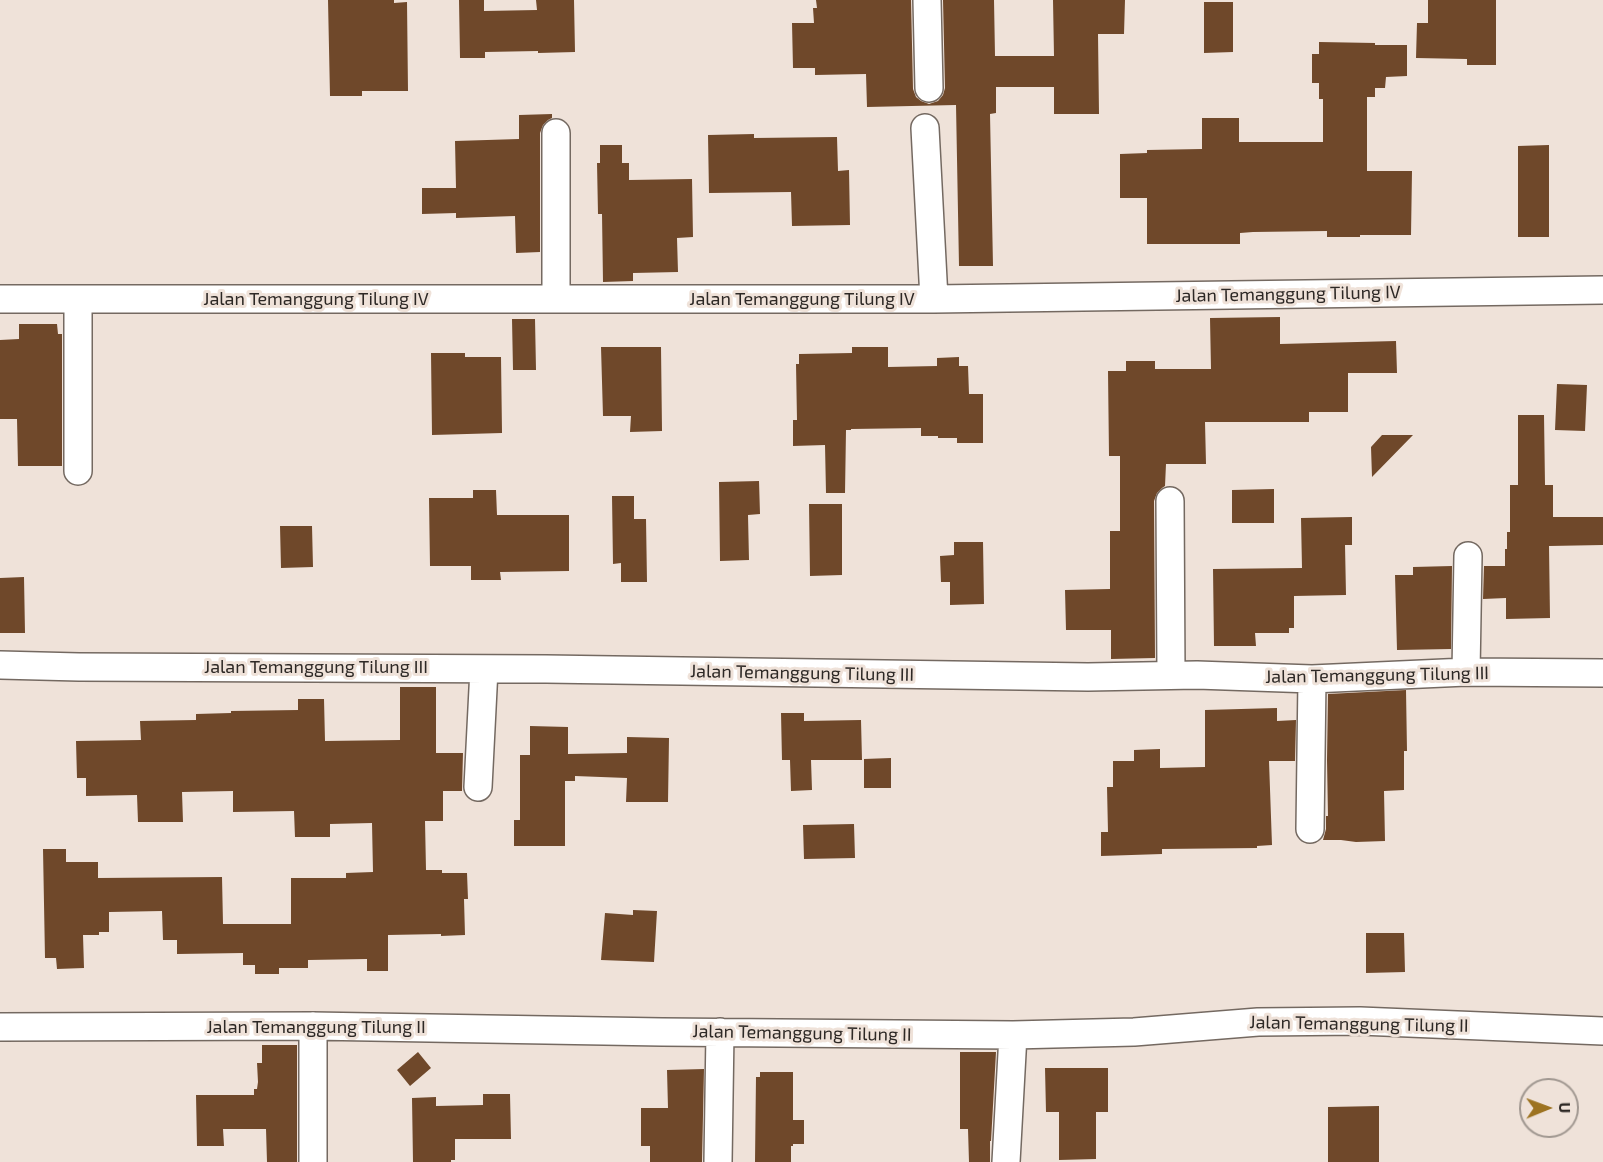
<!DOCTYPE html>
<style>
body{margin:0}
#map{position:relative;width:1603px;height:1162px;overflow:hidden;background:#efe2d9;font-family:"Exo 2",sans-serif}
canvas{display:block}
.north{position:absolute;left:1519px;top:1078px;width:60px;height:60px;box-sizing:border-box;background:#efe2d9;border:2px solid #a19891;border-radius:50%;rotate:89deg;font-size:16px;font-weight:700;line-height:24px;text-align:center;color:#2d2825}
.north::after{content:'';display:block;margin:auto;width:21px;height:27px;background:#9d7321;clip-path:polygon(50% 0,100% 100%,50% 72%,0 100%)}
</style>
<div id="map">
<canvas width="1603" height="1162"></canvas>
<div class="north">U</div>
</div>
<script>
const g = document.querySelector('canvas').getContext('2d');
g.lineJoin = 'round';
function fillPath(path, color) { g.fillStyle = color; g.fill(path, 'evenodd'); }
const toPath = rows => new Path2D(rows.map(r => 'M' + r).join(''));
function stroke(path, color, width, dash) { g.strokeStyle = color; g.lineWidth = width; g.lineCap = dash ? 'butt' : 'round'; g.setLineDash(dash || []); g.stroke(path); }
function write(font, color, halo, rows, align = 'center') {
  g.font = font + ' "Exo 2",sans-serif'; g.lineWidth = 6; g.setLineDash([]); g.textBaseline = 'middle'; g.strokeStyle = halo; g.fillStyle = color; for (const [text, x, y, turn = 0] of rows) {
    g.save(); g.translate(x, y); g.rotate((+turn || 0) * Math.PI / 180); g.textAlign = isNaN(turn) ? turn : align; if (halo) g.strokeText(text, 0, 0); g.fillText(text, 0, 0); g.restore();
  }
}
fillPath(toPath([
 [328,0,394,0,394,3,407,2,408,91,362,91,362,96,330,96],
 [459,0,484,0,484,11,537,10,536,0,574,0,575,52,538,53,538,51,485,52,485,58,460,58],
 [816,0,911,0,913,89,916,97,921,101,929,104,938,101,943,95,945,88,943,0,994,0,995,56,1054,56,1053,0,1125,0,1124,34,1098,34,1099,114,1054,114,1054,87,996,87,996,113,990,114,993,266,959,266,956,105,867,107,866,74,815,75,815,68,793,68,792,23,814,23,813,8,817,8],
 [1428,0,1496,0,1496,65,1467,65,1467,59,1416,58,1417,23,1428,23],
 [1204,2,1233,2,1233,52,1204,53],
 [1319,42,1375,43,1375,45,1407,45,1407,76,1386,77,1385,88,1375,88,1375,97,1367,97,1367,171,1412,171,1411,235,1360,235,1360,237,1327,237,1327,231,1253,232,1240,233,1240,244,1147,244,1147,198,1120,198,1120,154,1147,153,1147,150,1202,149,1202,118,1239,118,1239,142,1323,142,1323,99,1319,99,1319,83,1312,83,1312,54,1319,54],
 [552,114,552,118,548,120,543,125,540,133,540,252,516,253,515,216,456,218,456,213,422,214,422,188,456,188,455,141,519,139,519,115],
 [754,134,754,138,837,137,838,171,849,170,850,225,792,226,791,192,709,193,708,135],
 [600,145,622,145,622,163,629,163,629,180,692,179,693,237,677,238,678,272,633,273,633,281,603,282,602,214,598,214,597,163,600,163],
 [1549,145,1549,237,1518,237,1518,146],
 [1280,317,1280,344,1396,341,1397,373,1348,373,1348,412,1309,412,1309,422,1205,422,1206,464,1166,464,1165,486,1162,488,1157,493,1154,501,1155,658,1111,659,1111,630,1066,630,1065,590,1110,589,1110,531,1120,531,1120,456,1109,456,1108,371,1126,371,1126,361,1155,361,1155,369,1211,369,1210,318],
 [512,319,535,319,536,370,513,370],
 [19,324,57,324,58,334,62,334,62,466,18,466,17,419,0,419,0,340,19,339],
 [601,347,661,347,662,431,630,432,631,416,603,416],
 [852,347,888,347,888,367,937,366,937,358,959,357,959,366,968,366,969,394,983,394,983,443,957,443,957,438,938,438,938,436,921,436,921,428,851,429,851,430,846,430,845,493,826,493,825,445,793,446,793,420,797,420,796,364,799,364,799,354,852,353],
 [431,353,465,353,465,357,501,357,502,433,432,435],
 [1557,384,1587,385,1585,431,1555,430],
 [1518,415,1544,415,1545,485,1553,485,1553,517,1603,517,1603,545,1549,546,1550,618,1506,619,1506,598,1483,599,1484,566,1505,566,1505,549,1507,549,1507,532,1510,532,1510,485,1518,485],
 [1382,435,1413,435,1372,477,1371,447],
 [759,481,760,514,748,515,749,560,720,561,719,482],
 [1274,489,1274,523,1232,523,1232,490],
 [473,490,496,490,497,515,569,515,569,571,500,572,501,580,471,580,471,566,430,566,429,498,473,498],
 [612,496,634,496,634,519,646,519,647,582,621,582,621,563,613,564],
 [809,504,842,504,842,575,810,576],
 [1352,517,1352,545,1345,545,1346,595,1294,596,1294,628,1289,628,1289,633,1255,633,1256,646,1214,646,1213,569,1302,568,1301,518],
 [280,526,312,526,313,567,281,568],
 [954,542,983,542,984,604,950,605,950,582,941,582,940,556,954,555],
 [1452,566,1451,649,1397,650,1395,575,1413,575,1413,567],
 [24,577,25,633,0,633,0,578],
 [400,687,436,687,436,753,463,753,462,791,443,791,443,821,425,821,426,870,442,870,442,873,467,873,468,899,464,899,465,935,441,936,441,934,388,935,388,971,367,971,367,959,308,960,308,968,279,968,279,974,255,974,255,965,243,965,243,953,177,954,177,940,163,940,162,911,109,912,109,932,99,932,99,935,83,935,84,968,57,969,56,958,45,958,43,849,66,849,66,862,98,862,98,878,222,877,223,924,291,924,291,878,346,878,346,873,373,872,372,823,330,824,330,837,295,837,294,811,233,812,233,791,182,792,183,822,138,822,137,795,86,796,86,778,77,778,76,741,141,740,140,721,196,720,196,714,231,713,231,711,298,710,298,699,324,699,325,741,400,740],
 [1406,690,1407,751,1404,751,1404,790,1384,791,1385,841,1356,842,1341,840,1323,840,1326,829,1326,816,1328,816,1327,760,1328,694],
 [1277,708,1277,721,1296,720,1295,761,1269,761,1272,845,1257,846,1257,848,1162,849,1162,854,1101,856,1101,832,1108,832,1107,787,1113,787,1113,761,1134,761,1134,750,1160,749,1160,768,1205,767,1205,710],
 [781,713,804,713,804,721,861,720,862,760,811,760,812,790,791,791,790,760,782,760],
 [530,726,568,727,568,754,627,753,627,737,669,738,668,802,626,802,627,778,575,776,575,781,565,781,565,846,514,846,514,820,520,820,520,755,530,755],
 [891,758,891,788,864,788,864,759],
 [854,824,855,858,804,859,803,825],
 [633,910,657,911,654,962,601,960,605,913,633,915],
 [1366,933,1404,933,1405,972,1366,973],
 [262,1045,297,1045,297,1162,267,1162,266,1129,223,1129,224,1146,197,1146,196,1095,254,1095,254,1089,257,1089,258,1082,257,1063,262,1063],
 [418,1052,431,1068,410,1086,397,1070],
 [960,1052,996,1052,991,1141,990,1141,990,1162,969,1162,968,1129,960,1129],
 [1045,1068,1108,1068,1108,1112,1096,1112,1096,1159,1059,1160,1059,1112,1046,1112],
 [704,1069,702,1162,650,1162,650,1146,641,1146,641,1108,668,1108,667,1070],
 [760,1072,793,1072,793,1120,804,1120,804,1144,793,1144,793,1146,791,1146,791,1162,755,1162,756,1077,760,1077],
 [483,1094,510,1094,511,1139,455,1139,455,1160,451,1160,451,1162,413,1162,412,1098,436,1097,436,1106,483,1105],
 [1379,1106,1379,1162,1328,1162,1328,1107]
]), '#6f482a');
const minor = toPath([
 [927,0,929,88],
 [925,128,934,299],
 [556,133,556,299],
 [0,299,934,299,1603,290],
 [78,299,78,471],
 [1170,501,1171,675],
 [0,665,79,667,546,669,1088,677,1197,675,1312,679,1466,672,1603,673],
 [1466,672,1468,556],
 [478,787,484,669],
 [1310,829,1312,679],
 [0,1027,313,1026,662,1032,1013,1035,1134,1032,1258,1022,1360,1021,1603,1031],
 [313,1162,313,1026],
 [718,1162,720,1032],
 [1006,1162,1013,1035]
]);
stroke(minor, '#746961', 30);
stroke(minor, '#fff', 27);
write('18px', '#2d2825', '#efe2d9', [
 ["Jalan Temanggung Tilung IV",1288,294,-1],
 ["Jalan Temanggung Tilung IV",316,299],
 ["Jalan Temanggung Tilung IV",802,299],
 ["Jalan Temanggung Tilung III",316,667],
 ["Jalan Temanggung Tilung III",802,673,1],
 ["Jalan Temanggung Tilung III",1377,675,-1],
 ["Jalan Temanggung Tilung II",1359,1024,1],
 ["Jalan Temanggung Tilung II",316,1027],
 ["Jalan Temanggung Tilung II",802,1033,1]
]);
</script>
